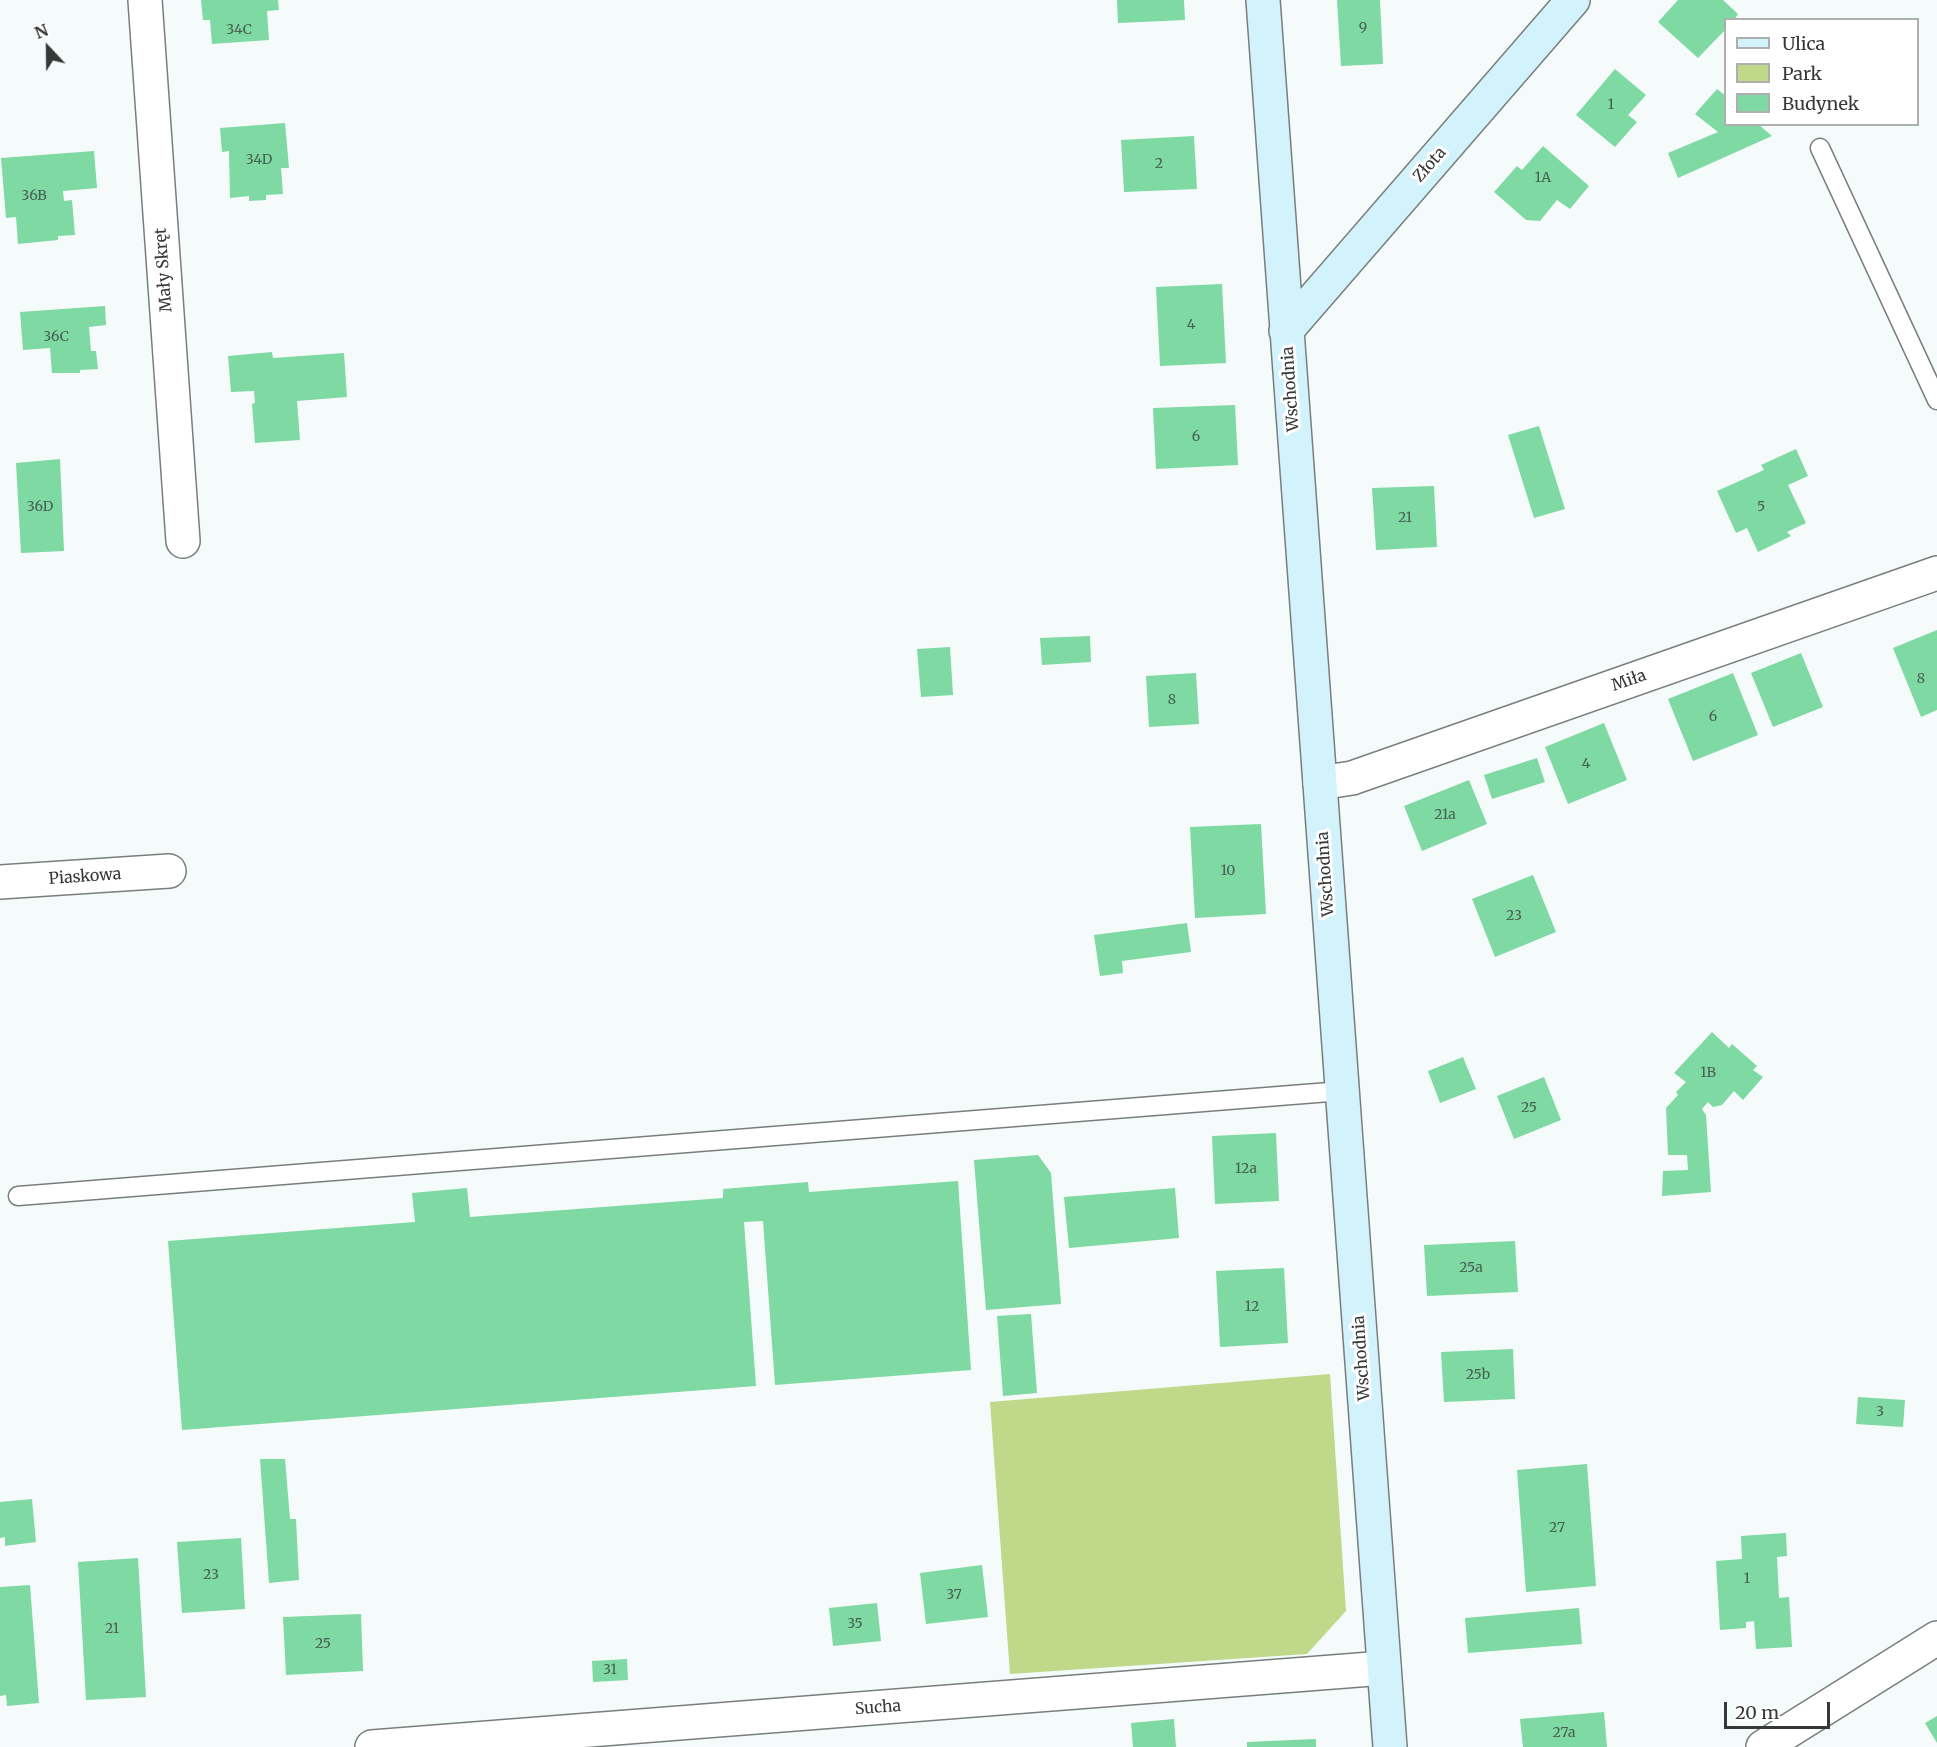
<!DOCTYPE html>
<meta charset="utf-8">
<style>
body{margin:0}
#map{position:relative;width:1937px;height:1747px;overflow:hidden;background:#f5fbfa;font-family:Merriweather,serif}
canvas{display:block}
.legend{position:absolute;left:1724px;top:18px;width:195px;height:108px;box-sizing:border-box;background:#fff;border:2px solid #afafaf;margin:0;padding:8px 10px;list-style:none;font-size:18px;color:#363838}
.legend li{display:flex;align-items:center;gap:12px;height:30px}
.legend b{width:30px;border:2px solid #afafaf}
.north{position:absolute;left:18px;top:18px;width:60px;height:60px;-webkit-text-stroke:4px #fff;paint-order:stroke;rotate:338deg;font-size:16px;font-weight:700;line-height:24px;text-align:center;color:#363838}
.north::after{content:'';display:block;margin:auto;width:21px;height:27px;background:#363838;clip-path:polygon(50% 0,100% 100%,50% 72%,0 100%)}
.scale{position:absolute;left:1724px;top:1702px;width:106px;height:27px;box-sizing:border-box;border:3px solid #363838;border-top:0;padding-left:8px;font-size:18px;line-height:21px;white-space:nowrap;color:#363838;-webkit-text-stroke:4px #fff;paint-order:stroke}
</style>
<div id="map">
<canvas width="1937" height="1747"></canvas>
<ul class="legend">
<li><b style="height:8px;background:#d2f2fc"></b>Ulica</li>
<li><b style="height:16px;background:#bfd88a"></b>Park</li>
<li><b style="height:16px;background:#7ed9a2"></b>Budynek</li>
</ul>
<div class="north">N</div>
<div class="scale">20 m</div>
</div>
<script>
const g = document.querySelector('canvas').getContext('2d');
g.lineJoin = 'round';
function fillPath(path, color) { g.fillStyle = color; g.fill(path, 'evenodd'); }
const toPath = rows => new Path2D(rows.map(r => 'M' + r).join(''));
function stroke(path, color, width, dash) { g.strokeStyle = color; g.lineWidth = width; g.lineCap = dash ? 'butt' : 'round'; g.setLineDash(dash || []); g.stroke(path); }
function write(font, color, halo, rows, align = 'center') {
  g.font = font + ' Merriweather,serif'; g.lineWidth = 6; g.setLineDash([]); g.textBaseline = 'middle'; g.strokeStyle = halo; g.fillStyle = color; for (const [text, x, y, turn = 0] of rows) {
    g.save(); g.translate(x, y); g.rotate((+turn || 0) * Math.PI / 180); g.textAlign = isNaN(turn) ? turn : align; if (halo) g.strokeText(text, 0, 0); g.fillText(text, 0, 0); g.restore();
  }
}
fillPath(toPath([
 [1330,1374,1346,1611,1307,1654,1010,1674,990,1402]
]), '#bfd88a');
fillPath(toPath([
 [201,0,278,0,279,10,267,11,269,40,212,44,210,20,203,20],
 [1117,0,1184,0,1185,20,1118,23],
 [1337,0,1380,0,1383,64,1341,66],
 [1678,0,1723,0,1738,14,1734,20,1726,20,1726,29,1698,58,1658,22],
 [1615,69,1646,95,1628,115,1637,122,1615,147,1576,115],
 [1717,89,1726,96,1726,124,1758,124,1772,136,1678,178,1668,153,1718,132,1695,114],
 [285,123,289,168,281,168,283,194,266,195,266,200,249,201,249,196,230,198,229,151,222,152,220,128],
 [1194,136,1197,189,1124,192,1121,140],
 [1543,146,1589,186,1570,209,1557,200,1540,221,1526,220,1494,192,1517,166,1522,170],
 [94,151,97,188,63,191,64,201,72,200,75,235,58,236,58,240,18,244,16,217,6,218,1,158],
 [1222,284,1226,363,1160,366,1156,287],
 [105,306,106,325,89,327,91,351,96,351,98,369,80,370,80,373,52,373,50,348,23,350,20,312],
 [272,352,273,358,344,353,347,397,297,401,300,440,255,443,252,404,255,403,254,391,231,392,228,356],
 [1235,405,1238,465,1156,469,1153,408],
 [1539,426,1565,509,1534,518,1508,435],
 [1796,449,1808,476,1788,485,1806,523,1787,532,1791,536,1758,552,1747,528,1736,533,1717,491,1764,470,1761,465],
 [60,459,64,551,21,553,16,463],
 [1434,486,1437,547,1376,550,1372,488],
 [1937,630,1937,710,1921,717,1893,648],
 [1090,636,1091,662,1042,665,1040,638],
 [950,647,953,695,921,697,917,649],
 [1801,653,1823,707,1773,727,1751,673],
 [1196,673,1199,724,1149,727,1146,676],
 [1733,673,1758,735,1693,761,1668,699],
 [1604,723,1627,780,1568,804,1545,747],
 [1537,758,1545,782,1492,799,1484,775],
 [1469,780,1487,824,1422,851,1404,806],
 [1261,824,1266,914,1195,918,1190,827],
 [1533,875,1556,932,1495,957,1472,899],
 [1187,923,1191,952,1122,961,1123,973,1100,976,1094,935],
 [1712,1032,1729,1048,1732,1044,1757,1066,1753,1070,1763,1077,1743,1100,1734,1091,1722,1105,1713,1107,1708,1102,1702,1109,1706,1115,1711,1192,1662,1196,1663,1171,1688,1170,1687,1155,1668,1155,1666,1108,1678,1095,1676,1092,1686,1082,1674,1073],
 [1463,1057,1476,1089,1440,1103,1428,1071],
 [1544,1077,1561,1120,1514,1139,1497,1096],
 [1276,1133,1279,1201,1215,1204,1212,1136],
 [1038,1155,1051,1173,1061,1304,986,1310,974,1160],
 [958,1181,971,1370,775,1385,763,1221,744,1222,756,1386,182,1430,168,1241,415,1222,412,1193,467,1188,470,1217,723,1198,723,1189,808,1182,809,1192],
 [1175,1188,1179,1238,1069,1248,1064,1197],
 [1515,1241,1518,1292,1427,1296,1424,1245],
 [1284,1268,1288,1343,1220,1347,1216,1271],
 [1031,1314,1037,1393,1003,1396,997,1316],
 [1513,1349,1515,1399,1444,1402,1441,1352],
 [1858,1397,1905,1400,1903,1427,1856,1424],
 [260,1459,285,1459,290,1519,296,1519,299,1580,269,1583],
 [1587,1464,1596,1586,1526,1592,1517,1470],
 [32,1499,36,1542,5,1546,5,1537,0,1538,0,1502],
 [1786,1533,1787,1556,1777,1557,1779,1598,1789,1597,1792,1647,1756,1649,1754,1621,1746,1622,1746,1628,1720,1630,1716,1561,1742,1559,1741,1536],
 [241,1538,245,1609,182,1613,177,1542],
 [138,1558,146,1697,86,1700,78,1562],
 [982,1565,988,1617,926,1624,920,1573],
 [30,1585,39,1703,7,1706,6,1695,0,1696,0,1587],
 [877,1603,881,1641,833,1646,829,1608],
 [1579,1608,1582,1644,1468,1653,1465,1618],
 [361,1614,363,1671,286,1675,283,1617],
 [627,1659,628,1680,593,1682,592,1661],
 [1604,1712,1607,1747,1523,1747,1520,1719],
 [1937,1716,1937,1743,1925,1723],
 [1174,1719,1176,1747,1133,1747,1131,1723],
 [1316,1739,1316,1747,1247,1747,1247,1742]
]), '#7ed9a2');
const lane = toPath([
 [1820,148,1937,400],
 [18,1196,1342,1091]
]);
const street = toPath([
 [145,0,183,541],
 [1320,783,1352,778,1937,573],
 [0,882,169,871],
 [372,1747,1384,1668],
 [1763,1747,1937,1638]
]);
const secondary = toPath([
 [1263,0,1390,1747],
 [1286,331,1573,0]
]);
stroke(lane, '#797e7d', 21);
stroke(street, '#797e7d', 36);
stroke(secondary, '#797e7d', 36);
stroke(lane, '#fff', 18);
stroke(street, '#fff', 33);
stroke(secondary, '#d2f2fc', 33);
write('14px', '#486052', null, [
 ["9",1363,28],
 ["34C",239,30],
 ["1",1611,105],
 ["34D",259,160],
 ["2",1159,164],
 ["1A",1543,178],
 ["36B",34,196],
 ["4",1191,325],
 ["36C",56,337],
 ["6",1196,437],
 ["36D",40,507],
 ["5",1761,507],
 ["21",1405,518],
 ["8",1921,679],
 ["8",1172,700],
 ["6",1713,717],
 ["4",1586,764],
 ["21a",1445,815],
 ["10",1228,871],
 ["23",1514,916],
 ["1B",1708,1073],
 ["25",1529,1108],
 ["12a",1246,1169],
 ["25a",1471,1268],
 ["12",1252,1307],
 ["25b",1478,1375],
 ["3",1880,1412],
 ["27",1557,1528],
 ["23",211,1575],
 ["1",1747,1579],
 ["37",954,1595],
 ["35",855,1624],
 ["21",112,1629],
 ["25",323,1644],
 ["31",610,1670],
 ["27a",1564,1733]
]);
write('16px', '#363838', '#fff', [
 ["Złota",1430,165,-49],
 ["Mały Skręt",164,270,-94],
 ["Wschodnia",1291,389,-94],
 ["Miła",1629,681,-19],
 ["Wschodnia",1326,874,-94],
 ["Piaskowa",85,877,-4],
 ["Wschodnia",1362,1358,-94],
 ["Sucha",878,1708,-4]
]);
</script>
